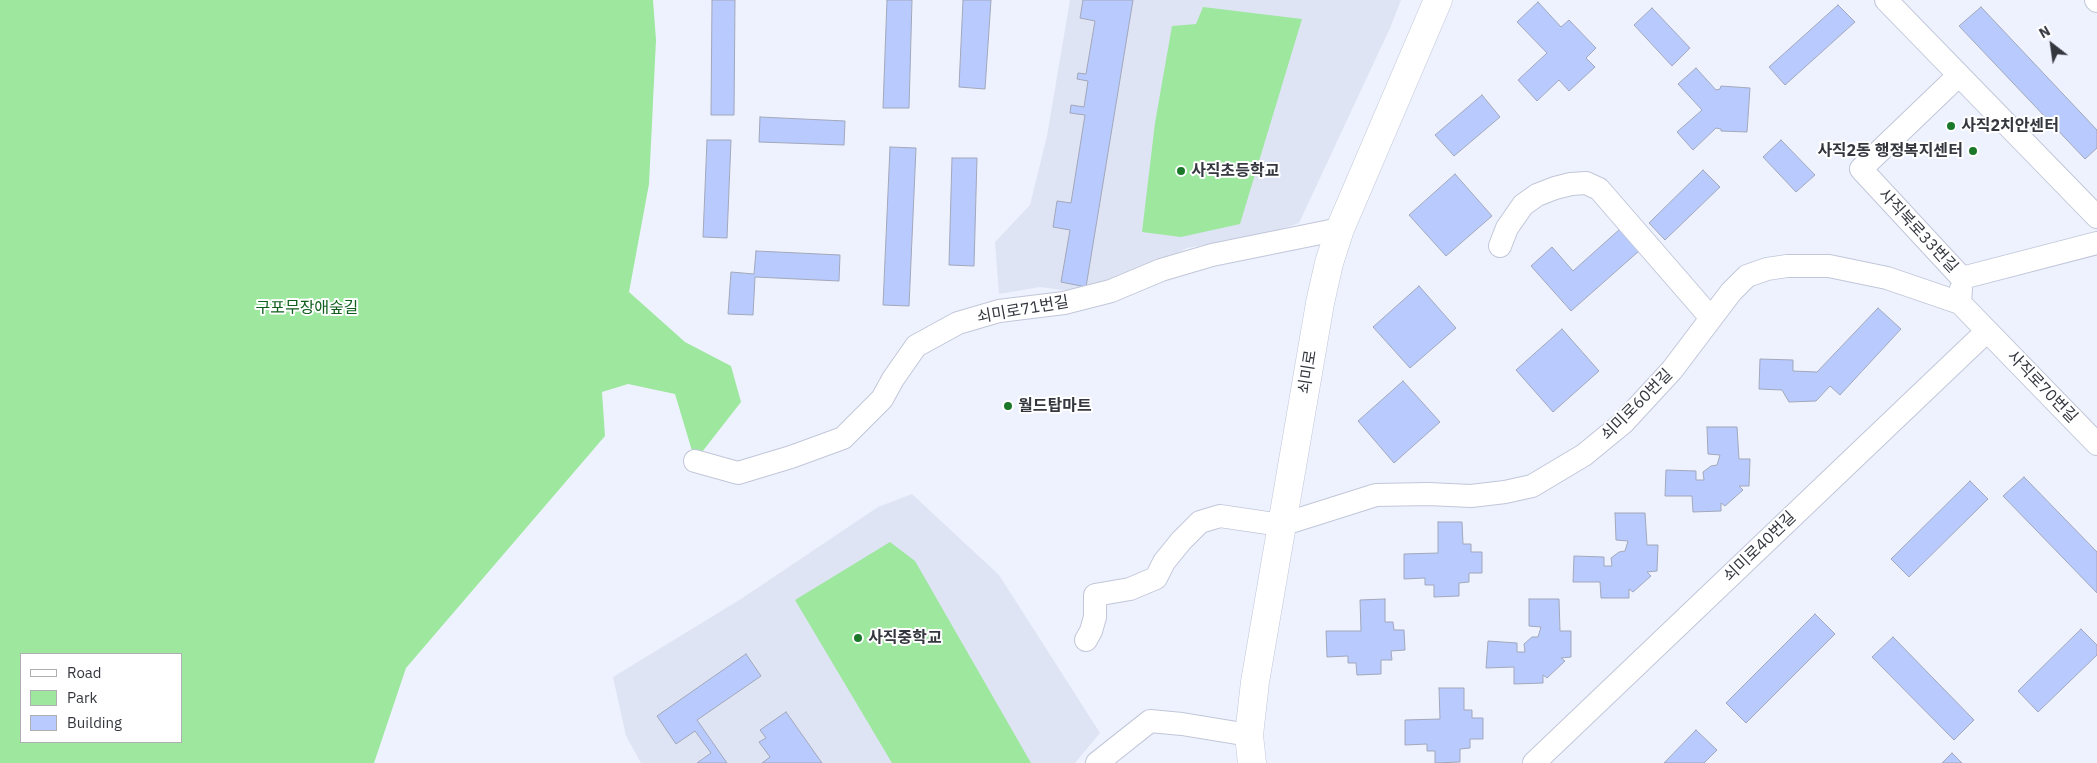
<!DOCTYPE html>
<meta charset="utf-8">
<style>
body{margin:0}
#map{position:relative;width:2097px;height:763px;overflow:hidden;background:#eef2fe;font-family:"IBM Plex Sans",sans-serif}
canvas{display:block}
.legend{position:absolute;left:20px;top:653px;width:162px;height:90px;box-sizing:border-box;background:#fff;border:1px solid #aeafb2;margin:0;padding:6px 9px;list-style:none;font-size:15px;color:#35373f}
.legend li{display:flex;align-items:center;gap:10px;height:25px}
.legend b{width:25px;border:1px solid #aeafb2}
.north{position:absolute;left:2027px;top:20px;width:50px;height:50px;-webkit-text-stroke:4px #fff;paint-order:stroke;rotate:330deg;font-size:14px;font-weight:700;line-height:20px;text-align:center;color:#35373f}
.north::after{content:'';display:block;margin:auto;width:18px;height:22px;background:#35373f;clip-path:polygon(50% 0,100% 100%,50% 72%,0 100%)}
</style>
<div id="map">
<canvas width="2097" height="763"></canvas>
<ul class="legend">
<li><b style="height:6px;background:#fff"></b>Road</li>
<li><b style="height:14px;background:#9ee79f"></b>Park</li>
<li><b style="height:14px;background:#b8cafe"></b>Building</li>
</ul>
<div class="north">N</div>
</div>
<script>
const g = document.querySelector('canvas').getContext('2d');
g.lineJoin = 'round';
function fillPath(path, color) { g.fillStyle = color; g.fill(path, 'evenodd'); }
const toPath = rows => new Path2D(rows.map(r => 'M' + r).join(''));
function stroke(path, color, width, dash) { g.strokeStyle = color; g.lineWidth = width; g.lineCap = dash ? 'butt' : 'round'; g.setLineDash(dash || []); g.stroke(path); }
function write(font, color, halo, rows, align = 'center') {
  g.font = font + ' "IBM Plex Sans","Noto Sans KR",sans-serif'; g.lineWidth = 4; g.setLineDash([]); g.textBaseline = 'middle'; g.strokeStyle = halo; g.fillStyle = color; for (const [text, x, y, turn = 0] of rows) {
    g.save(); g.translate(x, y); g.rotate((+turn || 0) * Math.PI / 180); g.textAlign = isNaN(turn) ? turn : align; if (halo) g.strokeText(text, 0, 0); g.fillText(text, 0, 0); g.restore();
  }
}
fillPath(toPath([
 [1070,0,1401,0,1390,28,1299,223,1268,234,1187,248,1121,282,1084,293,1040,287,999,294,995,242,1030,205,1047,136],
 [912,494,999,575,1100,733,1075,763,641,763,626,736,613,677,741,599,878,507]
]), '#dee4f3');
fillPath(toPath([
 [0,0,653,0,656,40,649,184,629,292,685,342,731,366,741,402,695,461,675,394,628,384,602,392,605,436,406,668,374,763,0,763],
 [21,654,181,654,181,742,21,742],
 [1203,7,1302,19,1240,224,1181,237,1142,232,1155,123,1172,26,1196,24],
 [890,542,915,561,1031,763,892,763,795,600]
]), '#9ee79f');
const building = toPath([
 [712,0,735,0,734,115,711,115,712,0],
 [887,0,912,0,909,108,883,108,887,0],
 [963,0,991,0,985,89,959,87,963,0],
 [1083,0,1133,0,1086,287,1061,282,1070,230,1053,227,1057,201,1071,203,1085,115,1070,113,1071,105,1084,107,1088,81,1077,79,1078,73,1086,74,1095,21,1080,18,1083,0],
 [1538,2,1561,27,1569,20,1596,48,1586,58,1595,67,1569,91,1559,80,1537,101,1518,80,1547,53,1517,22,1538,2],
 [1838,5,1855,22,1785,85,1769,67,1838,5],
 [1981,7,2097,130,2097,148,2085,159,1959,26,1981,7],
 [1652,8,1690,48,1672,66,1634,25,1652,8],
 [1696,68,1716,90,1720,89,1721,86,1750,88,1747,132,1721,131,1721,129,1716,128,1693,150,1677,132,1702,110,1678,84,1696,68],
 [1482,95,1500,117,1454,156,1435,135,1482,95],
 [760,117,845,121,844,145,759,142,760,117],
 [707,140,731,140,727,238,703,237,707,140],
 [1781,140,1815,175,1796,192,1763,157,1781,140],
 [890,147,916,148,909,306,883,305,890,147],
 [952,158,977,158,974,266,949,265,952,158],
 [1703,170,1720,187,1665,240,1649,223,1703,170],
 [1455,174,1492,216,1446,256,1409,215,1455,174],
 [1620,229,1639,251,1571,311,1531,266,1552,247,1573,271,1620,229],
 [756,251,840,255,839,281,755,277,753,315,728,314,731,272,754,274,756,251],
 [1419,286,1456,328,1410,368,1373,327,1419,286],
 [1878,308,1901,329,1840,395,1830,386,1816,401,1789,402,1782,390,1759,389,1760,359,1793,360,1793,371,1817,372,1878,308],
 [1562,329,1599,371,1553,412,1516,370,1562,329],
 [1403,381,1440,422,1394,463,1358,421,1403,381],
 [1707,427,1737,427,1739,459,1750,459,1749,486,1739,486,1743,490,1725,506,1721,503,1721,511,1693,512,1692,496,1665,496,1666,470,1696,471,1696,480,1704,480,1703,472,1711,466,1717,465,1720,455,1708,454,1707,427],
 [2024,477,2097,552,2097,593,2003,496,2024,477],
 [1970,481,1988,499,1909,577,1891,559,1970,481],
 [1615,513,1645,513,1647,545,1658,545,1657,571,1647,572,1651,576,1633,592,1629,589,1629,598,1601,598,1600,582,1573,582,1574,556,1604,557,1604,566,1612,566,1611,558,1619,552,1625,551,1628,541,1616,540,1615,513],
 [1438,522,1462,522,1463,544,1471,544,1471,552,1482,552,1482,573,1469,573,1469,582,1459,583,1459,596,1434,597,1434,585,1425,585,1425,578,1404,579,1404,554,1438,553,1438,522],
 [1385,599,1385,622,1393,622,1394,630,1404,630,1405,650,1391,651,1392,660,1381,660,1381,674,1357,675,1356,663,1348,663,1348,656,1327,657,1326,631,1361,631,1360,600,1385,599],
 [1529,599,1559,599,1560,631,1571,631,1571,657,1561,658,1565,661,1547,678,1543,675,1543,683,1514,684,1514,667,1486,668,1488,641,1517,643,1517,652,1525,652,1524,644,1532,637,1538,637,1541,627,1529,626,1529,599],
 [1815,614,1835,634,1746,723,1726,703,1815,614],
 [2081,629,2097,645,2097,655,2038,712,2018,691,2081,629],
 [1893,637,1974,720,1954,740,1872,657,1893,637],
 [746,654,761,676,697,720,727,763,697,763,711,753,695,731,676,744,657,716,746,654],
 [1439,688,1464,688,1464,710,1472,710,1472,718,1483,718,1483,739,1470,739,1470,748,1460,749,1460,762,1435,763,1435,751,1427,751,1427,744,1405,745,1405,720,1440,719,1439,688],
 [786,712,822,763,762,763,770,757,759,742,766,738,760,730,786,712],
 [1696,730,1717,750,1704,763,1664,763,1696,730],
 [1952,753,1962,763,1942,763,1952,753]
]);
fillPath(building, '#b8cafe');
stroke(building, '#a2a8ba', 1);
const minor = toPath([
 [1886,0,2097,217],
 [2096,0,2097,1],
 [1959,75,1861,169,1962,278],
 [1500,246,1507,228,1523,205,1537,195,1555,188,1571,184,1586,183,1599,189,1711,318],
 [1962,278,2097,243],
 [1961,289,1960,303,2097,444],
 [695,461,738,473,791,457,843,438,882,399,893,379,916,346,958,323,999,311,1064,303,1111,291,1161,270,1212,255,1340,229],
 [1086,640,1091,631,1095,617,1095,595,1130,589,1156,578,1164,562,1181,541,1200,522,1220,516,1281,525,1376,495,1428,494,1471,496,1505,492,1532,486,1584,455,1623,423,1672,370,1731,292,1747,276,1767,269,1787,266,1829,266,1887,278,1960,303],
 [1097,763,1150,721,1182,724,1249,735],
 [1534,763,1987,331]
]);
const major = toPath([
 [1252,763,1249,735,1255,682,1320,303,1329,263,1340,229,1438,0]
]);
stroke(minor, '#c1c7d9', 24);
stroke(major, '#c1c7d9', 29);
stroke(minor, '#fff', 22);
stroke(major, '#fff', 28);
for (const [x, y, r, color] of [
 [1951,126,5,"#1b7828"],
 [1973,151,5,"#1b7828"],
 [1181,171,5,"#1b7828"],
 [1008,406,5,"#1b7828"],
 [858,638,5,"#1b7828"]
]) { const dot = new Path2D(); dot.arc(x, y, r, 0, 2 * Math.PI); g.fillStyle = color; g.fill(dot); stroke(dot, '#fff', 2); }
write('bold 16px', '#35373f', '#fff', [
 ["사직2치안센터",1961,126],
 ["사직2동 행정복지센터",1963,151,"right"],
 ["사직초등학교",1191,171],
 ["월드탑마트",1018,406],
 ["사직중학교",868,638]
], 'left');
write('16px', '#35373f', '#fff', [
 ["사직북로33번길",1918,231,47],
 ["쇠미로71번길",1023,310,-10],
 ["쇠미로",1308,372,-81],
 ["사직로70번길",2042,387,46],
 ["쇠미로60번길",1637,405,-45],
 ["쇠미로40번길",1760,547,-44]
]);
write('16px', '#0f5e1b', '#fff', [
 ["구포무장애숲길",307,308]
]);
</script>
